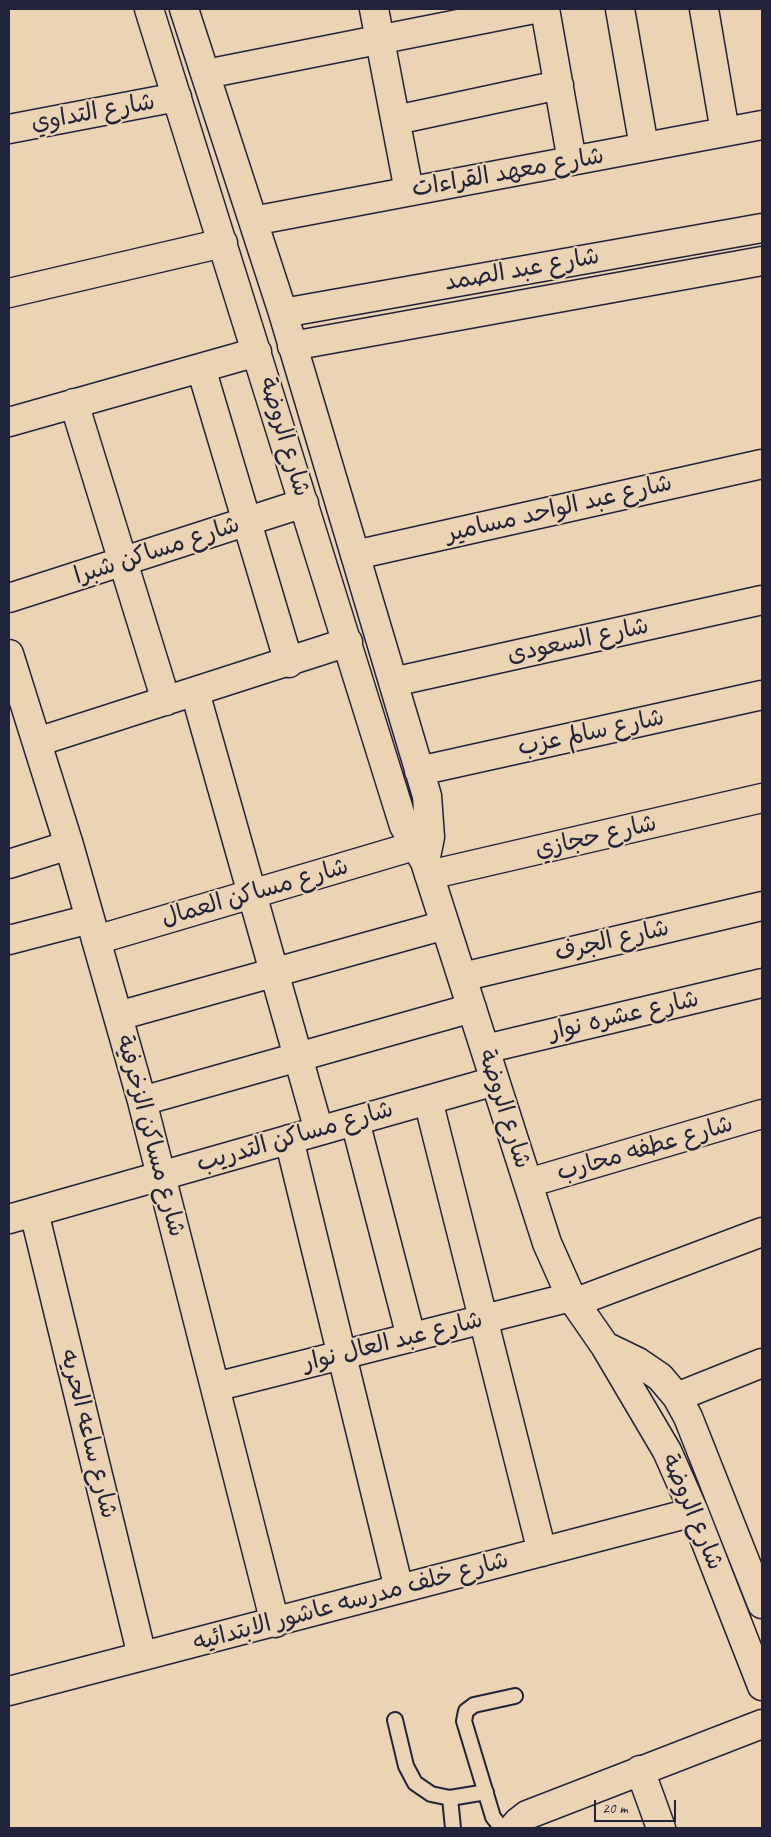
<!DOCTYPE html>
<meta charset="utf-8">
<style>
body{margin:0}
#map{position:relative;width:771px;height:1837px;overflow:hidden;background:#ebd3b3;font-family:Caveat,sans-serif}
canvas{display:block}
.frame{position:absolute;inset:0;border:10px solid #22223b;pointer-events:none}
.scale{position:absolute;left:594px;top:1800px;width:82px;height:22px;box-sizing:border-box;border:2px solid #22223b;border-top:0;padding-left:6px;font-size:15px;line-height:18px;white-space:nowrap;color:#22223b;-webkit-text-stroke:4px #ebd3b3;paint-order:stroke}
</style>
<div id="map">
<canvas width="771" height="1837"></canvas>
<div class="frame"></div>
<div class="scale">20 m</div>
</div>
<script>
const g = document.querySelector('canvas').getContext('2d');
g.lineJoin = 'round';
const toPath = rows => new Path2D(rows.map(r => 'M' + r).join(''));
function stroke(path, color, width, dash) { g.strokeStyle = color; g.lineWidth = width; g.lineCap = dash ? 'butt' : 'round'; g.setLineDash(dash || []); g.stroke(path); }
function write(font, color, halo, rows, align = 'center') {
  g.font = font + ' Caveat,"Playpen Sans Arabic",sans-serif'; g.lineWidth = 4.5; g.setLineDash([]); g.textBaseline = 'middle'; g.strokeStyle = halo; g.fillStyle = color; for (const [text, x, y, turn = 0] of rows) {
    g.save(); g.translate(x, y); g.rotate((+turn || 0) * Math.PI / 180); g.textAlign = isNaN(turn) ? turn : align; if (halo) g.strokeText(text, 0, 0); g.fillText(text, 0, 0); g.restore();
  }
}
const lane = toPath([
 [395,1720,406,1766,415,1783,431,1794,450,1798,486,1792],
 [450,1798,453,1828],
 [505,1828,500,1826,493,1817,464,1721,466,1711,474,1705,515,1696]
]);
const street = toPath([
 [149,9,404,826,425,862,547,1243,571,1297,605,1346,667,1451,694,1512,762,1686],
 [184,9,283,313,427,796,430,837,425,862],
 [374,9,409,191],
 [545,9,572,161],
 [620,9,644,147],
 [704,9,725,132],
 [206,74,534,9],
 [396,120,559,85],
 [9,129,177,97],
 [253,221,762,125],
 [9,293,223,243],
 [283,313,762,228],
 [292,346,762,261],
 [201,368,289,663],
 [74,403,166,701],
 [9,422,257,352],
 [355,555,762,464],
 [9,598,304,503],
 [9,654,69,845,142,1101,275,1623],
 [393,682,762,600],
 [195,692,319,1131],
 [37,742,348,642],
 [419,771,762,695],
 [9,864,69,845],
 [429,875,762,798],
 [9,940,90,919],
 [96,940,414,846],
 [462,977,762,906],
 [118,1016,445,925],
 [485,1049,762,983],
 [428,1100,542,1552],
 [142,1101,472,1008],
 [355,1121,411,1337],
 [289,1139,399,1589],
 [528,1183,762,1114],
 [34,1212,142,1656],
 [9,1219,495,1081],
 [576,1302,762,1232],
 [605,1346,638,1362,660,1377,677,1397,688,1417,762,1604],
 [215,1387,571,1297],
 [677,1397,762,1363],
 [9,1691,694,1512],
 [640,1770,661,1828],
 [513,1828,518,1822,527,1815,762,1724]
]);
stroke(lane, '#22223b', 18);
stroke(street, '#22223b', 31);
stroke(lane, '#ebd3b3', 14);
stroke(street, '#ebd3b3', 28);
write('24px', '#22223b', '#ebd3b3', [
 ["شارع التداوي",93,113,-10],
 ["شارع معهد القراءات",508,173,-10],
 ["شارع عبد الصمد",522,270,-10],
 ["شارع الروضة",284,437,73],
 ["شارع عبد الواحد مسامير",559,509,-13],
 ["شارع مساكن شبرا",157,551,-18],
 ["شارع السعودى",578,641,-12],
 ["شارع سالم عزب",591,733,-12],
 ["شارع حجازي",596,837,-13],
 ["شارع مساكن العمال",255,893,-16],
 ["شارع الجرف",612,941,-13],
 ["شارع عشره نوار",624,1016,-13],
 ["شارع الروضة",504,1109,72],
 ["شارع مساكن الزخرفية",150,1136,75],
 ["شارع مساكن التدريب",295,1137,-16],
 ["شارع عطفه محارب",645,1149,-16],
 ["شارع عبد العال نوار",393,1342,-14],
 ["شارع ساعه الحريه",88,1434,76],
 ["شارع الروضة",692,1512,67],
 ["شارع خلف مدرسه عاشور الابتدائيه",351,1602,-15]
]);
</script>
